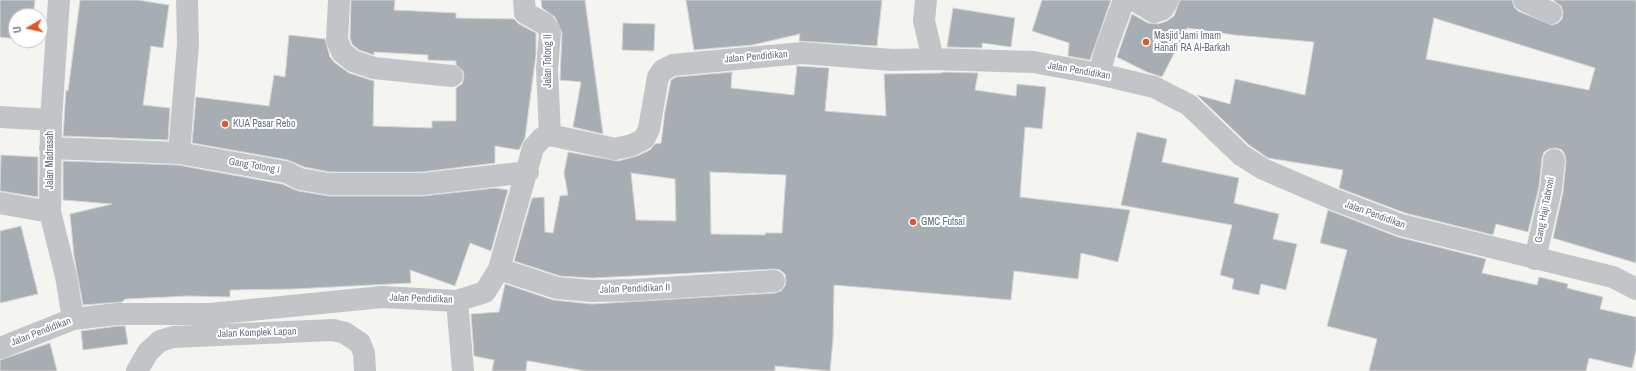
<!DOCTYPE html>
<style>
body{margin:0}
#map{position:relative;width:1636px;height:371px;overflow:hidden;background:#f4f4f0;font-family:"Archivo Narrow",sans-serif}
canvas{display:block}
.north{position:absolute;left:8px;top:8px;width:40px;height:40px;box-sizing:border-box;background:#fff;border:1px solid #c1c7cd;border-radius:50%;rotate:261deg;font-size:11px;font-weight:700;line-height:16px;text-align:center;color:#647381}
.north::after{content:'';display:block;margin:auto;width:14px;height:18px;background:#e05725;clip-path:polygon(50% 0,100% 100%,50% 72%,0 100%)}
</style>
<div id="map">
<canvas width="1636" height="371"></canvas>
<div class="north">U</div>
</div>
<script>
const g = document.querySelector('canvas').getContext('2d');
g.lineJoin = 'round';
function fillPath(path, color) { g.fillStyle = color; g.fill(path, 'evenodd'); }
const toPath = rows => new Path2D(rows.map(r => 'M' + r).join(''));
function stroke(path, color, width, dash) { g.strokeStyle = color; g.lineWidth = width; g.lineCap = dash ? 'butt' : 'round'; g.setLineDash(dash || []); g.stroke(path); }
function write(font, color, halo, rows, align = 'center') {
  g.font = font + ' "Archivo Narrow",sans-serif'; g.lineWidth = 4; g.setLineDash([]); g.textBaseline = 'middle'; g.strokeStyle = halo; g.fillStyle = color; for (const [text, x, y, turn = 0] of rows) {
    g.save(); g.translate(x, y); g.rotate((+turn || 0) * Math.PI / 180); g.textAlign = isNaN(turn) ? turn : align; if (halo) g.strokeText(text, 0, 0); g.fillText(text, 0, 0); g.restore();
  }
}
const building = toPath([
 [0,0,35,0,33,16,16,16,16,39,0,37,0,0],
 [80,0,138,0,169,5,163,48,151,46,143,105,170,108,168,140,63,136,66,90,68,91,80,0],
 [351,0,395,0,394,10,456,13,456,18,514,19,519,24,536,33,536,54,525,138,519,150,495,146,495,163,422,172,330,172,304,167,288,160,192,143,196,97,269,106,274,75,285,77,289,35,325,39,330,57,334,62,349,73,374,81,373,126,432,128,432,121,456,121,456,88,462,84,464,77,463,71,456,65,456,61,428,60,428,55,374,52,374,55,359,50,352,44,350,38,351,0],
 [541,0,585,0,603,134,573,127,581,82,560,80,562,33,555,17,542,8,541,0],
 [686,0,882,0,877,46,799,41,800,34,752,45,694,50,686,0],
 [1042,0,1111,0,1090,60,1068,56,1069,43,1032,31,1042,0],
 [1180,0,1512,0,1514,7,1518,11,1552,25,1558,23,1562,19,1563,12,1561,6,1553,0,1636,0,1636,263,1553,238,1563,192,1566,161,1565,155,1562,150,1556,148,1549,149,1544,152,1542,158,1539,187,1528,232,1496,224,1493,235,1405,213,1339,188,1343,170,1268,158,1249,145,1197,95,1230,104,1235,79,1305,95,1314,42,1235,35,1187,28,1162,77,1147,72,1117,57,1132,14,1148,23,1158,24,1167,21,1174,16,1180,0],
 [1434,18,1595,68,1589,90,1426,59,1434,18],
 [953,8,1015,18,1011,47,982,43,982,48,947,47,953,8],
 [623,23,655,24,654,51,622,50,623,23],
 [797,66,829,68,825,111,886,116,884,74,942,73,943,72,978,73,975,90,1016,96,1017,84,1046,87,1042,129,1025,127,1020,197,1130,210,1118,262,1081,253,1078,279,1014,271,1011,300,834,285,833,340,830,371,775,366,775,371,585,371,529,361,527,361,526,371,492,371,494,360,474,356,471,314,499,312,505,284,553,300,592,304,775,293,781,291,785,286,786,281,785,274,780,270,774,269,592,278,560,276,514,261,532,198,544,197,545,232,553,233,560,196,568,195,564,173,568,152,618,161,637,156,650,150,655,144,661,143,665,111,671,80,676,77,732,72,731,88,794,95,797,66],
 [710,172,786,175,782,233,765,233,765,235,711,234,710,172],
 [631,173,675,179,676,221,636,220,631,173],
 [1137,132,1167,139,1162,162,1239,178,1234,203,1279,214,1273,239,1297,244,1286,290,1261,284,1259,295,1232,289,1234,279,1220,275,1232,225,1121,205,1137,132],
 [1,155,38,157,38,197,0,191,1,155],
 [63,161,178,165,282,184,298,191,329,196,423,196,495,188,508,190,491,251,470,243,455,286,410,270,411,283,293,289,230,290,230,297,188,296,125,299,122,302,83,305,74,256,70,214,112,204,63,200,63,161],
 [1328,210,1398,237,1486,259,1482,273,1537,285,1539,277,1568,284,1567,288,1603,297,1600,309,1636,317,1636,350,1632,368,1589,358,1586,371,1369,371,1377,339,1327,326,1347,250,1320,243,1328,210],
 [21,226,38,294,0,303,0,231,21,226],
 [118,326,125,326,128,344,83,350,81,331,118,326],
 [50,343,57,371,0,371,0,360,50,343]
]);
fillPath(building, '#a7aeb3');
stroke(building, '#d5d5d3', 1);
stroke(toPath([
 [59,0,51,120,50,212,66,276,73,319],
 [339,0,337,40,342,52,353,61,374,68,452,76],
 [524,0,525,13,545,24,550,32,547,69,550,135],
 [926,0,924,21,933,59],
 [1134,0,1154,12,1163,9,1168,0],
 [1524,0,1551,13],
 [1099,74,1106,49,1124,0],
 [0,117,51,120],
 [50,148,179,153,286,172,300,179,329,184,423,184,528,172],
 [179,153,188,44,187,0],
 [0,203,50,212],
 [1535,259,1551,189,1554,160],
 [499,269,557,288,592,291,633,290,774,281],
 [457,301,463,371],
 [0,348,73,319,117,314,210,314,382,297,457,301,485,292,499,269,533,148,542,138,550,135,615,149,632,145,644,139,649,129,658,77,663,70,673,65,802,53,892,60,933,59,1033,62,1099,74,1154,87,1189,105,1241,155,1263,169,1333,199,1401,225,1613,277,1636,289],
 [137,371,148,352,160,341,173,337,333,330,345,333,360,343,364,353,365,371]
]), '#c2c5c8', 22);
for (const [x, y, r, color] of [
 [1146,42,4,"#e05725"],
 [225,124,4,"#e05725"],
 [913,222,4,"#e05725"]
]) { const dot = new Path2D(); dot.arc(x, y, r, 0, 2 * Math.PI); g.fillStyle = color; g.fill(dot); stroke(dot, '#fff', 1.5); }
write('10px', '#647381', '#fff', [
 ["Masjid Jami Imam",1154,36],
 ["Hanafi RA Al-Barkah",1154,48],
 ["KUA Pasar Rebo",233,124],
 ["GMC Futsal",921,222]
], 'left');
write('10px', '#647381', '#fff', [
 ["Jalan Pendidikan",756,57,-5],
 ["Jalan Totong II",548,61,-90],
 ["Jalan Pendidikan",1079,71,10],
 ["Jalan Madrasah",50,160,-90],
 ["Gang Totong I",254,166,10],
 ["Gang Haji Tabroni",1545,210,-79],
 ["Jalan Pendidikan",1375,215,20],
 ["Jalan Pendidikan II",635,289,-2],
 ["Jalan Pendidikan",421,299,2],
 ["Jalan Pendidikan",41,332,-21],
 ["Jalan Komplek Lapan",257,333,-2]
]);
</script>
